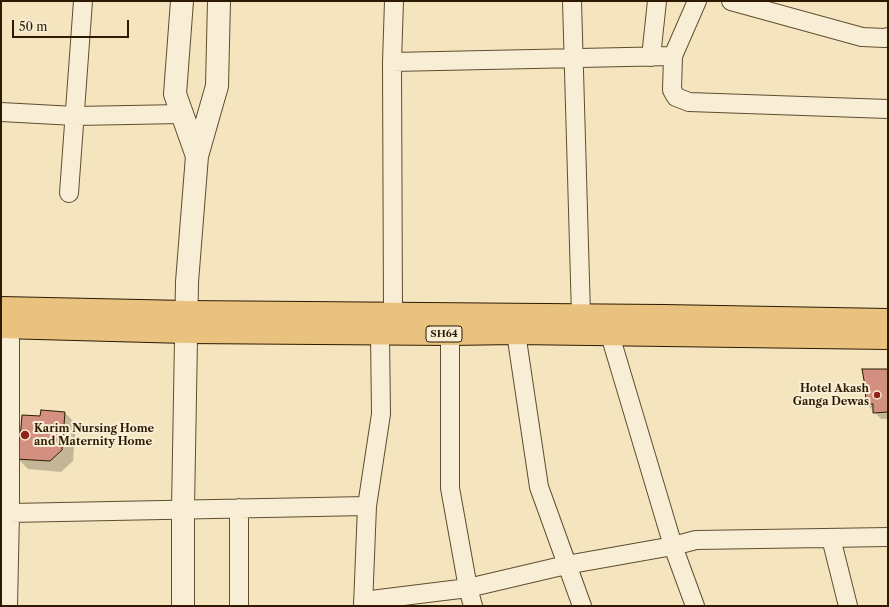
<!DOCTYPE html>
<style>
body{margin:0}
#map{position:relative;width:889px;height:607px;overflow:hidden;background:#f5e5bf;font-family:"Libre Caslon Text",serif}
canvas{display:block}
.frame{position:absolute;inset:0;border:2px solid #2d1a00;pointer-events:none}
.scale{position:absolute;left:12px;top:20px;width:117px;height:18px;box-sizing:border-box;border:2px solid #2d1a00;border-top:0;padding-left:5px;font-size:12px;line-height:14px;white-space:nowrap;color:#2d1a00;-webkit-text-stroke:3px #f8eed5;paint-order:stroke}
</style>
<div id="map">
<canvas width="889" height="607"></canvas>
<div class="frame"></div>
<div class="scale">50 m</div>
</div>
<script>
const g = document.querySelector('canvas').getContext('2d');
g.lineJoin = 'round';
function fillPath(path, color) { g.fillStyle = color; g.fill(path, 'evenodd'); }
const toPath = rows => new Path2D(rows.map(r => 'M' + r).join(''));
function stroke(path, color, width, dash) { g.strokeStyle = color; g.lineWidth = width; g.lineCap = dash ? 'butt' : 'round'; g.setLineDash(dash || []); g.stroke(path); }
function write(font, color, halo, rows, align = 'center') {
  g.font = font + ' "Libre Caslon Text",serif'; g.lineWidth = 4; g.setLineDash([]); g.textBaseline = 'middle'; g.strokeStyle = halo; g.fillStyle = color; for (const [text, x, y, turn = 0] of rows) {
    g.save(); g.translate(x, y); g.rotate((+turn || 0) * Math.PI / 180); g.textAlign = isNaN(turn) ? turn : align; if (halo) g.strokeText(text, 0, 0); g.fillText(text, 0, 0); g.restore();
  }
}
fillPath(toPath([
 [888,370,888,419,881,419,867,404],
 [42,411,65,413,76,424,73,461,61,472,28,469,17,458,41,417]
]), '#0003');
const building = toPath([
 [862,369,888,369,888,412,873,413,873,404,866,404,865,386,862,369],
 [41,410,65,412,62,450,50,461,16,459,14,438,20,439,22,415,40,416,41,410]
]);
fillPath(building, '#d39080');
stroke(building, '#2d1a00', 1);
const minor = toPath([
 [572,1,581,315],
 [731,1,862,37,885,38,888,37],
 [673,56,672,90,676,97,689,102,888,109],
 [651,57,657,1],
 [392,62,673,56,697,1],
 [1,112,75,116,182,114],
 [69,193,83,1],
 [393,314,392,62,394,1],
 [516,333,539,487,582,606],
 [450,334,450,488,468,588,473,606],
 [610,335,673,546,695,606],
 [239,508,239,606],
 [10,513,367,506],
 [831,538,848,606],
 [363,601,468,588,566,565,673,546,696,540,888,537],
 [8,606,10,513,10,327],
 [363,606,367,506,381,414,380,334]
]);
const tertiary = toPath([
 [182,1,175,94,197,156],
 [183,606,183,509,187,282,197,156,217,86,219,1]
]);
const primary = toPath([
 [1,308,186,312,664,316,888,320],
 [1,327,186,332,450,334,516,333,888,338]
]);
stroke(minor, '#5f4d30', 20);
stroke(tertiary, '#5f4d30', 24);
stroke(primary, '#2d1a00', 24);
stroke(minor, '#f8eed5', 18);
stroke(tertiary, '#f8eed5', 22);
stroke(primary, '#eac280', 22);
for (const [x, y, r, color] of [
 [877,395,4,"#8f2418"],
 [25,435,5,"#8f2418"]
]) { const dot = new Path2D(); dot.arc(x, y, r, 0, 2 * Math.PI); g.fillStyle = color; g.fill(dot); stroke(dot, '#f8eed5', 1.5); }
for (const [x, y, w] of [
 [444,334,36]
]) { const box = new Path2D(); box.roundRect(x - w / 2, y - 8, w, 16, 3); g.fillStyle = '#f8eed5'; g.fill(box); stroke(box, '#2d1a00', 1); }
write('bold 10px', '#2d1a00', null, [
 ["SH64",444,334]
]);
write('bold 11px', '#2d1a00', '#f8eed5', [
 ["Hotel Akash",869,389],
 ["Ganga Dewas",869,402],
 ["Karim Nursing Home",34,429,"left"],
 ["and Maternity Home",34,442,"left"]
], 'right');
</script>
